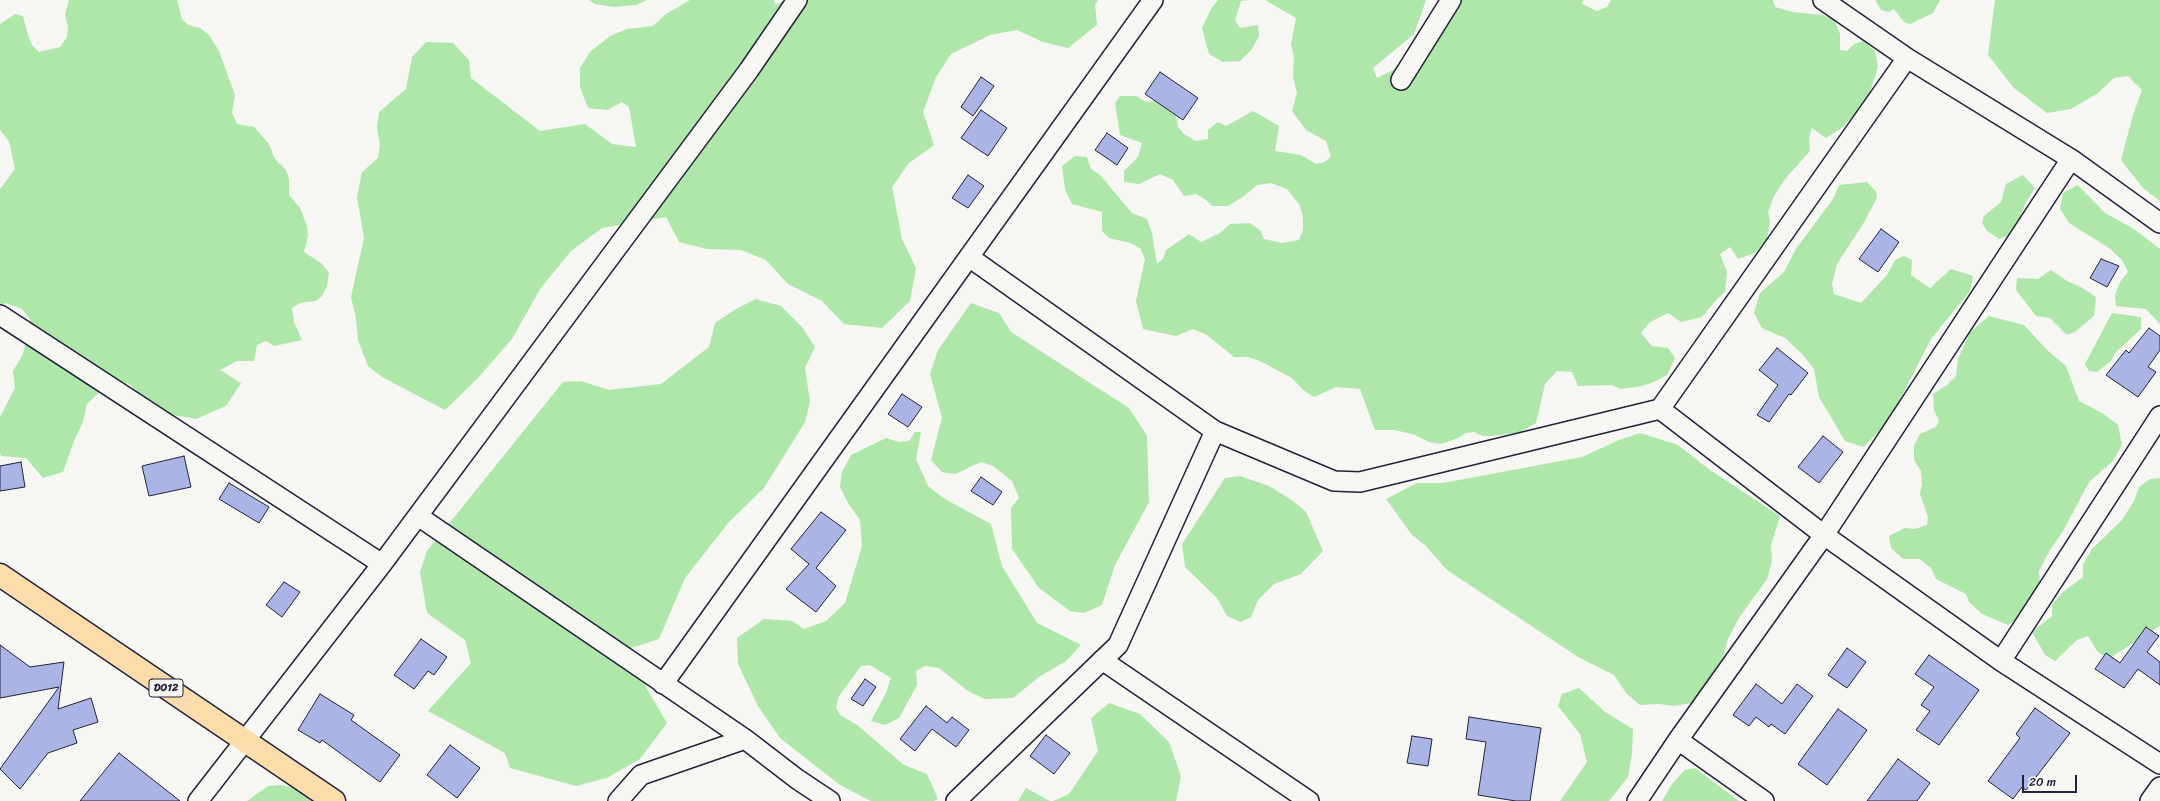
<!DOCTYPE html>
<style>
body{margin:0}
#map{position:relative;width:2160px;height:801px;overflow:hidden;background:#f6f6f2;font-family:Sriracha,sans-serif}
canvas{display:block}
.scale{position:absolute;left:2022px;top:775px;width:55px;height:18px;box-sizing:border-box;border:2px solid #22223b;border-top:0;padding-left:5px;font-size:12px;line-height:14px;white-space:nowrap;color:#22223b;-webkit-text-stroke:3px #f6f6f2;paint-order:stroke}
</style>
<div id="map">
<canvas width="2160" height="801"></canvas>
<div class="scale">20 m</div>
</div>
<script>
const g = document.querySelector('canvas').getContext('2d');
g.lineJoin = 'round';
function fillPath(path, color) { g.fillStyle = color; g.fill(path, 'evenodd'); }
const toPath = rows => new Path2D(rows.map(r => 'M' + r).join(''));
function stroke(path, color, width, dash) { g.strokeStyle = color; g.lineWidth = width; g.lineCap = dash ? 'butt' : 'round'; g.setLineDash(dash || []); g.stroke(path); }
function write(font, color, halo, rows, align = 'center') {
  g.font = font + ' Sriracha,sans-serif'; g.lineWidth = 3; g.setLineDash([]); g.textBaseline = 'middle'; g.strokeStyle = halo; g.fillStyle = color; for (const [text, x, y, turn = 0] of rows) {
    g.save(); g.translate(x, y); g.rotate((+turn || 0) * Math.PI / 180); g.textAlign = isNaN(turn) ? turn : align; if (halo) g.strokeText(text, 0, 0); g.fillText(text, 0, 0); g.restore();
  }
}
fillPath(toPath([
 [69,0,177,0,182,19,188,25,200,28,209,35,219,51,235,95,232,113,237,124,254,127,269,144,275,159,286,170,289,179,289,195,300,208,307,226,308,236,304,252,321,263,329,273,327,286,322,296,316,301,300,303,292,308,294,322,302,340,274,346,266,341,257,345,254,361,237,361,220,370,241,383,226,406,196,419,173,415,148,402,129,384,111,381,87,404,83,422,74,441,63,472,43,478,26,458,1,456,0,453,0,417,15,388,13,371,23,354,30,319,22,309,5,303,0,306,0,189,15,169,9,141,0,130,0,24,15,14,23,16,28,35,32,45,39,52,60,47,67,37,68,27,65,14],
 [589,0,647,0,636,5,614,7,595,4],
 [690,0,774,0,776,5,784,0,1098,0,1095,5,1097,25,1068,48,1043,42,1017,30,990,35,951,54,936,77,923,112,934,145,909,163,892,187,902,239,916,268,910,301,882,328,844,324,822,301,788,284,766,260,741,250,707,249,679,242,666,217,602,228,571,251,540,289,512,339,477,379,445,410,382,377,368,366,358,340,356,318,351,297,364,238,357,197,362,172,378,158,380,144,377,128,379,112,406,89,412,57,426,42,453,43,469,60,471,78,540,131,585,124,612,144,636,147,629,107,622,102,607,110,588,108,580,87,580,68,590,52,610,36,627,29,653,26,666,14],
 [1218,0,1248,0,1241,1,1235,20,1240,28,1258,25,1259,36,1252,49,1240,61,1223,62,1209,54,1202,28,1211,9],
 [1265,0,1426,0,1414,34,1373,68,1377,78,1393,70,1413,48,1434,47,1441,26,1460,0,1583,0,1582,4,1597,11,1607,7,1611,0,1773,0,1775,7,1792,12,1822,15,1834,19,1840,34,1840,50,1847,51,1854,44,1863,41,1875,51,1878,67,1867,101,1843,127,1826,138,1812,128,1809,138,1810,151,1785,179,1774,196,1768,212,1770,221,1767,239,1755,253,1738,259,1730,247,1720,254,1727,272,1725,292,1716,300,1702,317,1681,322,1668,313,1650,322,1641,333,1652,346,1668,348,1675,358,1667,375,1654,382,1642,386,1621,389,1612,385,1578,386,1572,372,1557,371,1545,384,1536,423,1520,432,1494,436,1483,436,1474,432,1466,433,1458,438,1441,444,1429,442,1415,435,1395,430,1375,430,1360,389,1336,387,1314,397,1303,390,1292,378,1260,361,1248,357,1234,357,1207,335,1193,329,1176,336,1143,329,1136,301,1145,259,1140,248,1130,243,1109,238,1102,231,1102,212,1072,204,1065,190,1062,166,1075,156,1087,157,1091,169,1100,175,1132,213,1147,219,1152,233,1157,264,1163,259,1166,250,1189,234,1201,242,1220,233,1230,224,1250,223,1261,231,1264,239,1282,243,1299,240,1303,230,1303,216,1299,204,1287,189,1271,183,1257,185,1244,196,1228,206,1212,206,1206,200,1196,194,1184,196,1173,180,1160,174,1139,184,1124,182,1124,171,1138,157,1142,143,1120,135,1115,103,1120,96,1136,96,1146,102,1166,100,1175,109,1178,127,1183,133,1195,141,1208,139,1208,130,1218,122,1226,126,1253,111,1279,126,1275,151,1301,155,1316,164,1325,162,1331,156,1326,141,1306,130,1292,111,1297,93,1293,77,1294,57,1291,44,1296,18],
 [1875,0,1940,0,1933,13,1910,24,1904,22,1894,9,1888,12,1881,10],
 [1995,0,2160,0,2160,201,2143,188,2121,160,2133,115,2142,90,2128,76,2114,78,2098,93,2071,109,2047,113,2014,88,1988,55],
 [2023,175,2035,188,2025,204,2014,234,1999,239,1987,231,1982,223,1984,216,2001,202,2006,184],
 [1867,182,1876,192,1877,198,1863,224,1837,264,1832,284,1834,294,1861,303,1887,275,1895,260,1904,256,1912,260,1911,275,1930,288,1951,269,1973,276,1970,291,1931,339,1890,419,1864,447,1845,441,1819,397,1814,369,1803,355,1785,338,1762,328,1754,313,1760,293,1784,272,1796,249,1833,199,1839,185],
 [2078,185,2105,213,2134,229,2160,249,2160,324,2146,309,2116,306,2115,295,2120,282,2128,272,2122,260,2109,248,2069,223,2060,209,2063,193],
 [2051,270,2067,281,2081,287,2096,297,2094,316,2075,332,2067,335,2050,318,2036,316,2016,290,2017,278,2038,279],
 [756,299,781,306,802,327,815,347,805,368,810,402,805,422,764,488,729,522,685,578,659,639,631,648,630,660,667,723,640,759,607,778,576,786,510,768,505,753,428,711,471,663,465,640,427,613,420,572,427,551,563,382,581,381,609,390,661,384,709,347,715,323,736,309],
 [971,303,999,313,1011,332,1129,408,1147,436,1149,502,1115,565,1102,605,1084,613,1070,611,1039,588,1012,549,1011,508,1019,498,1012,481,993,466,981,462,955,474,942,472,931,460,942,418,930,374,938,350],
 [2112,313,2141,317,2141,329,2115,353,2111,361,2097,372,2089,371,2085,364],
 [1989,316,2024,325,2047,350,2066,366,2079,401,2102,413,2118,425,2122,445,2113,461,2089,482,2063,531,2050,550,2039,571,2040,583,2031,606,2019,618,2008,625,1982,614,1969,602,1966,594,1936,579,1931,568,1919,559,1903,559,1891,548,1889,536,1905,528,1915,529,1927,525,1928,517,1920,494,1922,484,1921,471,1914,460,1914,446,1920,434,1936,427,1939,421,1934,410,1933,394,1947,385,1956,376,1958,359,1970,332],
 [915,432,921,432,916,459,928,486,943,498,991,524,1002,566,1037,623,1081,645,1066,661,1039,677,1013,698,985,699,968,691,939,668,925,666,916,671,917,685,899,718,885,725,871,721,886,693,891,678,870,665,861,666,839,696,836,707,840,715,857,725,904,765,927,774,938,799,934,801,871,801,840,785,780,738,758,706,738,664,737,638,764,619,792,621,804,629,826,621,845,603,862,546,860,520,848,503,840,487,842,472,851,455,886,438,899,442,909,441],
 [1640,433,1678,445,1710,470,1780,516,1771,545,1772,561,1767,579,1739,618,1728,639,1723,657,1704,686,1697,702,1674,706,1659,704,1640,705,1627,694,1614,675,1578,657,1447,570,1425,545,1412,535,1386,499,1417,483,1443,483,1582,457,1619,440],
 [1240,476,1269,486,1293,501,1306,512,1323,551,1301,574,1274,584,1258,600,1251,617,1241,622,1227,616,1217,598,1185,567,1182,544,1225,478],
 [2160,478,2160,626,2108,659,2097,651,2088,636,2077,640,2055,661,2045,655,2032,632,2052,616,2052,604,2063,592,2083,577,2083,565,2092,549,2122,520,2134,501,2139,487,2150,479],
 [1579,688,1605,712,1633,729,1632,753,1628,777,1609,801,1560,801,1587,762,1580,734,1558,706,1562,694],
 [1109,703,1140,714,1169,742,1181,776,1176,801,1053,801,1069,794,1098,751,1091,718],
 [1695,768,1739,801,1662,801,1672,784,1685,770],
 [281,785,299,789,317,801,247,801,268,786],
 [1026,788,1050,801,1018,801]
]), '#afe6aa');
const building = toPath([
 [1160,72,1198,98,1183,120,1145,94,1160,72],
 [981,77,994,86,973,116,961,107,981,77],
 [981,110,1007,128,988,156,961,138,981,110],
 [1107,133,1128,148,1117,165,1095,150,1107,133],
 [968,175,984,186,968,208,952,198,968,175],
 [1881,229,1899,242,1878,272,1859,259,1881,229],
 [2101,259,2119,266,2107,287,2090,278,2101,259],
 [2149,328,2160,336,2160,350,2148,367,2156,372,2138,397,2106,375,2126,350,2129,353,2149,328],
 [1777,348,1808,373,1791,395,1789,394,1769,422,1757,415,1778,385,1759,370,1777,348],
 [902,394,922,407,908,427,888,414,902,394],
 [1823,436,1843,452,1819,483,1798,467,1823,436],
 [184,456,191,487,149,496,142,466,184,456],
 [21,462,25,487,0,491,0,466,21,462],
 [981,477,1002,492,993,505,971,491,981,477],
 [229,483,269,507,259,523,219,499,229,483],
 [821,512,846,530,816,568,836,586,816,612,786,589,809,564,791,549,821,512],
 [284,582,300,592,282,617,266,605,284,582],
 [2146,627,2159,636,2147,652,2160,662,2160,685,2138,669,2124,688,2095,669,2106,653,2120,663,2146,627],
 [421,639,447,657,434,675,428,671,414,689,394,675,421,639],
 [0,645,30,667,64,662,58,709,91,698,98,722,73,730,77,743,48,753,20,789,0,769,59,687,0,698,0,645],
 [1847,648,1866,662,1847,688,1828,675,1847,648],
 [1929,655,1979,690,1939,745,1916,730,1930,711,1921,705,1934,687,1915,674,1929,655],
 [865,679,876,687,863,706,851,699,865,679],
 [1756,684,1782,704,1797,684,1813,696,1785,734,1771,724,1769,727,1756,717,1749,726,1733,715,1756,684],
 [320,694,354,715,351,720,400,755,380,782,322,740,320,743,298,730,320,694],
 [926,706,947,723,952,717,969,730,956,747,932,729,915,751,900,739,926,706],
 [2035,708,2070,733,2026,790,2022,787,2013,799,1988,781,2020,738,2016,734,2035,708],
 [1838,709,1867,730,1827,785,1798,764,1838,709],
 [1469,717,1541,728,1530,801,1516,801,1478,795,1486,742,1466,739,1469,717],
 [1046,735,1070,753,1054,774,1030,756,1046,735],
 [1412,736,1432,739,1428,766,1407,763,1412,736],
 [450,745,480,768,457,798,427,775,450,745],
 [119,753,180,801,80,801,119,753],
 [1898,759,1930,783,1917,801,1867,801,1898,759]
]);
fillPath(building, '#aab5e5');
stroke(building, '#22223b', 1);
const minor = toPath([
 [1823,0,1907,58,2071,159,2160,223],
 [1401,80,1451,0],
 [969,257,1215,431,1334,481,1360,482,1660,409,1907,58],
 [0,315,382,564],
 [1660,409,1824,535,2001,661,2160,764],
 [418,516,745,739,797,779,830,801],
 [1102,660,1309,801],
 [2001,661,2160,416],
 [663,684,1153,0],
 [1678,740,1764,801],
 [198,801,382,564,749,70,797,0],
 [618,801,641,775,745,739],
 [956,801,1118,645,1215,431],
 [1637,801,1678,740,1824,535,2071,159],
 [2150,801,2160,787]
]);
const major = toPath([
 [0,575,334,801]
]);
stroke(minor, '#22223b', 22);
stroke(major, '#22223b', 25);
stroke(minor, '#f6f6f2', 19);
stroke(major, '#fddcac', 22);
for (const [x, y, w] of [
 [166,688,34]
]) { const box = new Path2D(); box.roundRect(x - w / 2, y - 9, w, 18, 3); g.fillStyle = '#f6f6f2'; g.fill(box); stroke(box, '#22223b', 1); }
write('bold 11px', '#22223b', null, [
 ["D012",166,688]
]);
</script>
